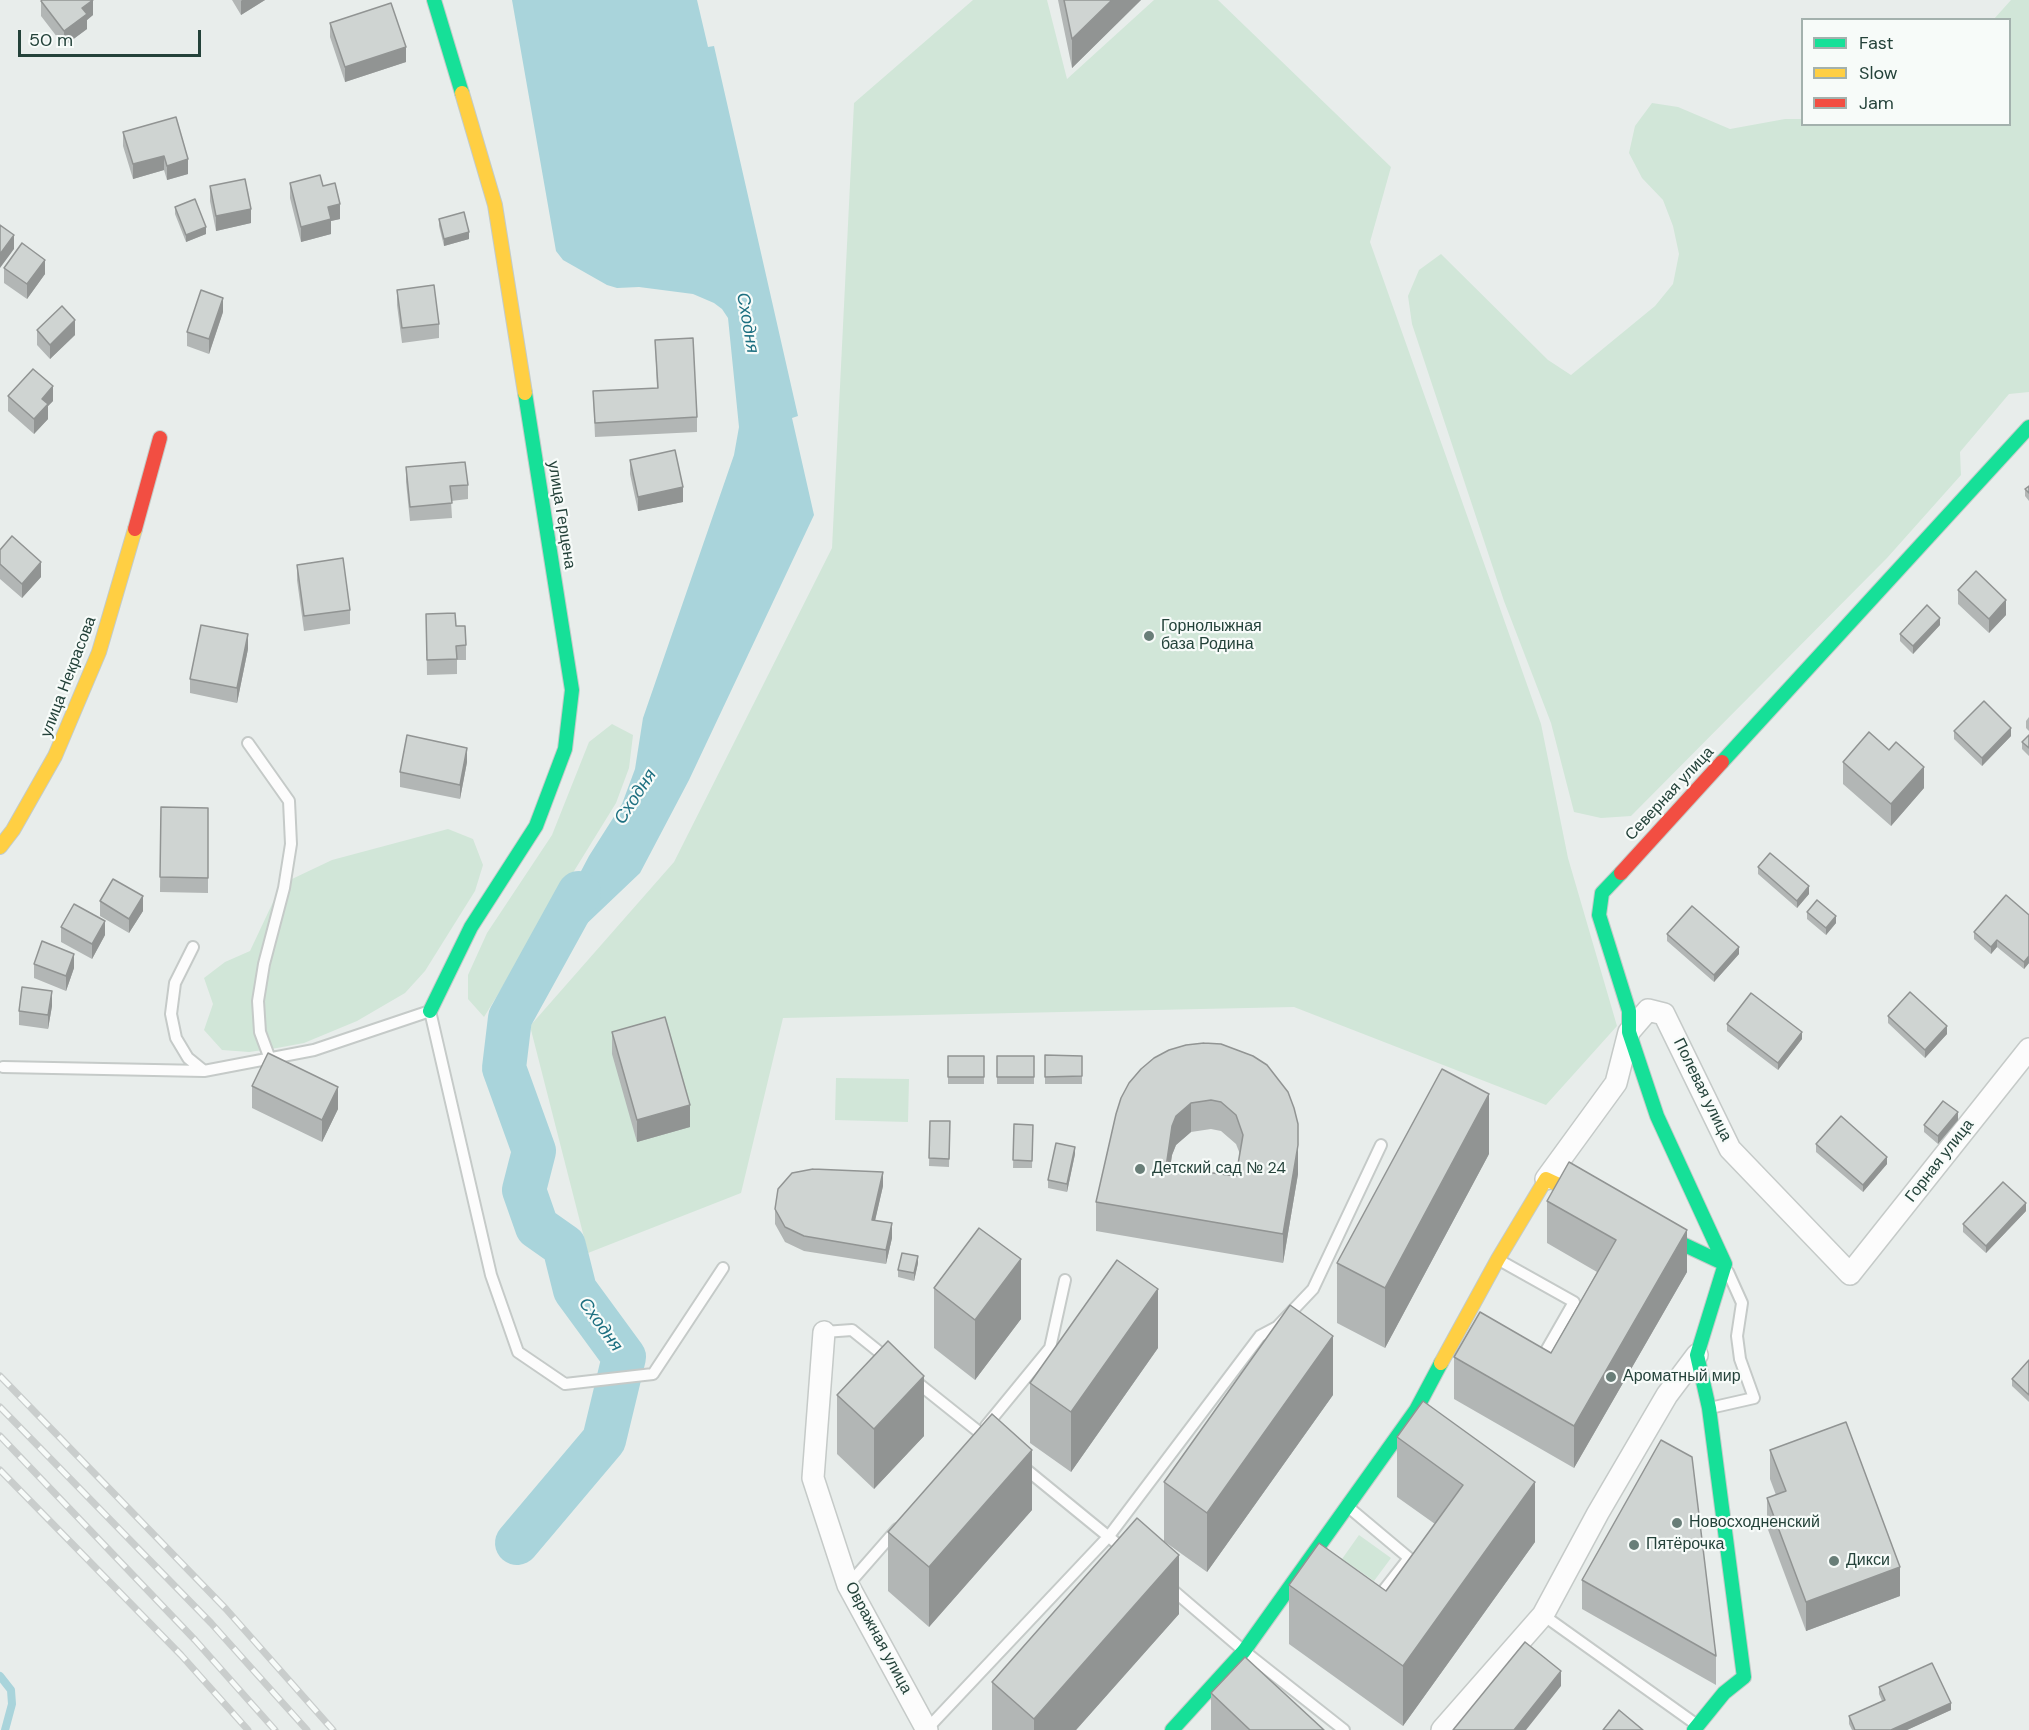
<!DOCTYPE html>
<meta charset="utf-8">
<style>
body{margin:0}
#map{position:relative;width:2029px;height:1730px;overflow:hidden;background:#e8edeb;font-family:"DM Sans",sans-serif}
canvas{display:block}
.legend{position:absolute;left:1801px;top:18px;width:210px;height:108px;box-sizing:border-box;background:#f7fbf9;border:2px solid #a3b1ad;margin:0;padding:8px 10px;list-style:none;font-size:18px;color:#24423a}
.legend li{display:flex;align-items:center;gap:12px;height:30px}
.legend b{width:30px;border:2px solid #a3b1ad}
.scale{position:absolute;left:18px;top:30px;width:183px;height:27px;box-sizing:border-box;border:3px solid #24423a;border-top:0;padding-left:8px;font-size:18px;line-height:21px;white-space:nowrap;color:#24423a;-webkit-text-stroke:4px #f7fbf9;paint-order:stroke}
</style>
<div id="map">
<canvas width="2029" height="1730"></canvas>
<ul class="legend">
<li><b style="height:8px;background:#16e098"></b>Fast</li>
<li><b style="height:8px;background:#ffcf43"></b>Slow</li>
<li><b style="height:8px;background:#f24e42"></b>Jam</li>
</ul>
<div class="scale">50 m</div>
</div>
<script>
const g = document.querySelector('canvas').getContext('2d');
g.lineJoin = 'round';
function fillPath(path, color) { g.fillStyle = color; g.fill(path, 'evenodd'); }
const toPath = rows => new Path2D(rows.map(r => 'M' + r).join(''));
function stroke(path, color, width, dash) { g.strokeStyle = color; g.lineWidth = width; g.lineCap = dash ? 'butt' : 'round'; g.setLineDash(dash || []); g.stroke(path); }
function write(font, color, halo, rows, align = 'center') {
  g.font = font + ' "DM Sans",sans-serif'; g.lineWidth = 4.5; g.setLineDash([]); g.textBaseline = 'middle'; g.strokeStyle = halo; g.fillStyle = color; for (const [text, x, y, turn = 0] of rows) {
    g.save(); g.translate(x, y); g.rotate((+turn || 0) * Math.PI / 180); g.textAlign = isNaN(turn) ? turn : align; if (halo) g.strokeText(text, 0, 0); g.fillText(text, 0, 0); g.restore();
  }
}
fillPath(toPath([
 [973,0,1047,0,1067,79,1154,0,1218,0,1391,167,1370,242,1541,724,1568,858,1617,1026,1546,1105,1294,1007,783,1018,741,1193,588,1253,530,1026,674,862,832,548,854,103],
 [2011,0,2029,0,2029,392,2009,394,1960,452,1961,475,1887,558,1631,816,1601,818,1574,812,1551,723,1504,601,1412,324,1408,296,1419,270,1441,254,1548,360,1571,375,1655,306,1673,284,1679,254,1673,226,1663,200,1642,178,1629,153,1635,126,1652,103,1678,107,1730,129,1785,119,1802,119,1802,124,2010,124,2010,20,1994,19],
 [612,724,633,735,629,768,616,803,484,1017,468,999,468,975,487,933,552,835,589,742],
 [448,829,473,839,483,865,475,891,425,971,405,993,357,1021,304,1043,277,1048,249,1052,222,1050,204,1030,213,1004,204,978,225,962,250,951,274,900,292,879,332,860],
 [836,1078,909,1079,908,1122,835,1120],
 [1359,1535,1391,1558,1374,1581,1342,1559]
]), '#d1e6d8');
fillPath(toPath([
 [512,0,697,0,708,47,714,46,798,416,792,418,814,515,689,780,640,873,579,931,570,938,550,946,546,942,561,909,589,856,622,804,635,769,643,718,734,455,739,427,728,318,722,309,714,303,693,294,639,287,617,288,607,285,563,260,556,251]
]), '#a9d4db');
stroke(toPath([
 [0,1676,11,1690,12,1704,5,1730]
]), '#a9d4db', 8);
stroke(toPath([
 [517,1543,604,1440,624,1357,575,1290,564,1246,537,1227,524,1190,534,1151,504,1068,510,1018,579,893]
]), '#a9d4db', 44);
const lane = toPath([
 [248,743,289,801,291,844,284,888,264,964,258,1001,260,1032,270,1059],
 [193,947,175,983,171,1014,176,1038,188,1058,204,1071],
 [3,1067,204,1071,314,1050,430,1011,491,1275,518,1352,565,1384,653,1374,723,1268],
 [1499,1260,1574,1302,1539,1363],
 [824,1332,852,1330,888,1359],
 [914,1380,989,1440],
 [1710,1408,1754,1398,1740,1359,1737,1336,1742,1303,1728,1272],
 [986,1426,1050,1348,1065,1280],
 [1022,1466,1126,1551],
 [1347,1506,1409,1558,1376,1600],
 [848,1585,897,1529],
 [1168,1586,1244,1651,1344,1730],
 [1543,1615,1697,1725],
 [927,1729,1109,1536,1260,1336,1277,1327,1313,1289,1381,1145]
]);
const street = toPath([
 [1546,1179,1616,1083,1629,1032,1648,1010,1664,1014,1730,1149,1850,1274,2029,1049],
 [824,1332,813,1478,848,1585,927,1730],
 [1442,1730,1543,1615,1598,1513,1667,1395,1697,1355]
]);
const fast = toPath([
 [434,0,462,93],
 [1722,762,2029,427],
 [1621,873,1602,893,1599,915,1629,1011,1629,1032,1657,1116,1725,1264],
 [430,1011,471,927,536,826,565,749,572,690,525,393],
 [1653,1230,1725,1264],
 [1172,1730,1244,1651,1416,1410,1441,1363],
 [1694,1730,1724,1693,1744,1677,1709,1408,1697,1355,1725,1264]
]);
const slow = toPath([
 [462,93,495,205,525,393],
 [0,847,13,830,55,756,99,652,135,529],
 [1441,1363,1498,1259,1546,1179,1593,1201]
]);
const jam = toPath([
 [135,529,160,438],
 [1621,873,1722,762]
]);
stroke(lane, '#c5cac8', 14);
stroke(street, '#c5cac8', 24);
stroke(fast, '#c3cbc8', 16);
stroke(slow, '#c3cbc8', 16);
stroke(jam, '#c3cbc8', 16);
stroke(lane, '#fcfcfc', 10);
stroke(street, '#fcfcfc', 21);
stroke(fast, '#16e098', 14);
stroke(slow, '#ffcf43', 14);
stroke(jam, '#f24e42', 14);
const rail = toPath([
 [0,1376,226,1609,333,1730],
 [0,1407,211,1623,307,1730],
 [0,1436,195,1640,275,1730],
 [0,1470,181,1655,248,1730]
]);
stroke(rail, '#c9cdcc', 7);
stroke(rail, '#f7fbf9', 4.5, [14]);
fillPath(toPath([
 [232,0,265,0,241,15],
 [1058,0,1141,0,1072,68],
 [41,1,93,15,87,20,87,29,64,46,41,16],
 [330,23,406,62,345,82,330,37],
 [123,132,188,159,188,174,167,180,164,170,133,179,123,146],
 [290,183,323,186,340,219,331,221,331,234,301,242,290,198],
 [210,186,251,223,216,231,210,201],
 [175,207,206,234,186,242,175,214],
 [439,219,469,239,444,246,439,226],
 [4,268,45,274,27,299,4,283],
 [397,290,439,324,439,338,402,343,397,305],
 [223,312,209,354,187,346,187,332],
 [37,330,75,335,50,359,37,345],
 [655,340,697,417,697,432,595,437,593,391,657,388],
 [8,396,53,401,48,406,48,419,34,434,8,411],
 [630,460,683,502,638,511,630,474],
 [406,467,468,485,468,499,451,501,452,518,410,521,406,482],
 [2029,486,2029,501,2025,496,2025,489],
 [0,550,41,577,22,598,0,579],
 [297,565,350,610,350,624,304,631,297,580],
 [1958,590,2006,615,1989,633,1958,604],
 [426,614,456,626,466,645,466,660,457,660,457,674,427,675],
 [1940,625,1913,654,1900,641,1900,634],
 [248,649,237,703,190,693,190,679],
 [2029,717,2029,731,2026,728,2026,721],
 [1954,731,2011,736,1982,766,1954,739],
 [2029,735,2029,756,2022,749,2022,742],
 [467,762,460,799,400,787,400,772],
 [1843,762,1924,788,1891,826,1843,784],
 [161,807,208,808,208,893,160,892],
 [1758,867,1809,894,1797,908,1758,874],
 [100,901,143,911,129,933,100,916],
 [1807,912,1836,923,1826,935,1807,919],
 [2029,915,2029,963,2024,969,1997,947,1991,954,1974,939,1974,932],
 [61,927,105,935,92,959,61,942],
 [1667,934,1739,954,1714,982,1667,941],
 [34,964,74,968,66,991,34,978],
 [52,1006,48,1029,19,1025,19,1011],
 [1888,1016,1947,1034,1925,1058,1888,1023],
 [1727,1024,1802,1039,1778,1070,1727,1031],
 [612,1032,690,1127,637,1142,612,1054],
 [1169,1050,1298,1174,1283,1263,1096,1231,1096,1202],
 [1211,1129,1221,1131,1236,1144,1240,1154,1236,1176,1170,1167,1172,1155,1176,1145,1191,1132],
 [1045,1055,1082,1056,1082,1084,1045,1084],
 [948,1056,984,1056,984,1084,948,1084],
 [997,1056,1034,1056,1034,1084,997,1084],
 [252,1086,338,1109,322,1142,252,1108],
 [1958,1120,1938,1144,1924,1132,1924,1125],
 [930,1121,950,1121,949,1167,929,1166],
 [1014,1124,1033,1125,1032,1168,1013,1168],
 [1816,1144,1887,1164,1863,1192,1816,1152],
 [1075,1154,1067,1192,1048,1188,1048,1180],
 [1489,1154,1385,1348,1337,1323,1337,1263],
 [883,1186,875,1220,892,1238,886,1264,804,1251,785,1242,775,1224,775,1209],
 [1547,1201,1687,1272,1574,1468,1454,1399,1454,1357,1551,1353,1597,1272,1547,1243],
 [2026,1211,1986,1253,1963,1232,1963,1224],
 [918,1263,914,1281,898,1277,898,1270],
 [934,1288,1021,1319,975,1380,934,1348],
 [1158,1348,1071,1472,1030,1443,1030,1383],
 [2029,1360,2029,1402,2012,1386,2012,1379],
 [837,1395,924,1436,874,1489,837,1454],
 [1333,1395,1207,1572,1165,1542,1179,1614,1076,1730,992,1730,992,1682,1164,1541,1164,1482],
 [1423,1401,1535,1542,1403,1726,1289,1644,1289,1585,1386,1591,1435,1524,1397,1497,1397,1437],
 [1770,1450,1900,1596,1806,1631,1767,1527,1767,1498,1776,1495,1770,1479],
 [1032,1510,929,1627,888,1591,888,1532],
 [1582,1580,1716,1656,1716,1685,1582,1609],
 [1879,1687,1951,1710,1907,1730,1852,1730,1849,1724,1849,1716,1882,1701,1879,1694],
 [1211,1693,1324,1730,1211,1730]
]), '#b2b6b5');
fillPath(toPath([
 [93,0,93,15,87,20,87,29,64,46,64,31,82,8],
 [242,0,265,0,241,15,241,1],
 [1112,0,1141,0,1072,68,1072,39],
 [406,47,406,62,345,82,345,67],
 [164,156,164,170,133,179,133,164],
 [188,159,188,174,167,180,167,166],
 [340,204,340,219,331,221,331,234,301,242,301,227,328,207],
 [251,209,251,223,216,231,216,216],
 [206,227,206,234,186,242,186,235],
 [469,232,469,239,444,246,444,239],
 [14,235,14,249,0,268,0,254],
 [45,260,45,274,27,299,27,284],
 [223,298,223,312,209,354,209,339],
 [75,320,75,335,50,359,50,345],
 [53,386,53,401,48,406,48,419,34,434,34,419,42,399],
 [683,487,683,502,638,511,638,497],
 [41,562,41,577,22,598,22,584],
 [2006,600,2006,615,1989,633,1989,619],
 [1940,618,1940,625,1913,654,1913,646],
 [248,634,248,649,237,703,237,688],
 [2011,728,2011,736,1982,766,1982,758],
 [467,748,467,762,460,799,460,785],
 [1924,767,1924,788,1891,826,1891,804],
 [1809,886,1809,894,1797,908,1797,901],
 [143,896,143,911,129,933,129,919],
 [1836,916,1836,923,1826,935,1826,928],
 [105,921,105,935,92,959,92,944],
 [1997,940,1997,947,1991,954,1991,947],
 [1739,947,1739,954,1714,982,1714,975],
 [74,954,74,968,66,991,66,976],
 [2029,956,2029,963,2024,969,2024,962],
 [52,991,52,1006,48,1029,48,1015],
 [1947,1026,1947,1034,1925,1058,1925,1050],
 [1802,1032,1802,1039,1778,1070,1778,1063],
 [338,1087,338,1109,322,1142,322,1120],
 [1489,1094,1489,1154,1385,1348,1385,1288],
 [1191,1103,1191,1132,1176,1145,1172,1155,1166,1196,1166,1167,1172,1126,1176,1116],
 [690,1105,690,1127,637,1142,637,1120],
 [1958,1112,1958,1120,1938,1144,1938,1136],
 [1298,1145,1298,1174,1283,1263,1283,1234],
 [1075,1147,1075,1154,1067,1192,1067,1184],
 [1887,1157,1887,1164,1863,1192,1863,1185],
 [883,1172,883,1186,872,1234,872,1220],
 [2026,1203,2026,1211,1986,1253,1986,1246],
 [892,1223,892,1238,886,1264,886,1250],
 [1687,1230,1687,1272,1574,1468,1574,1426],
 [918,1256,918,1263,914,1281,914,1273],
 [1021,1259,1021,1319,975,1380,975,1320],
 [1158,1289,1158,1348,1071,1472,1071,1412],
 [1333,1336,1333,1395,1207,1572,1207,1513],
 [924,1376,924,1436,874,1489,874,1429],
 [1032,1450,1032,1510,929,1627,929,1567],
 [1535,1482,1535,1542,1403,1726,1403,1666],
 [1179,1555,1179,1614,1076,1730,1034,1730,1034,1719],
 [1900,1567,1900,1596,1806,1631,1806,1602],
 [1561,1671,1561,1686,1526,1730,1514,1730],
 [1951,1703,1951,1710,1907,1730,1891,1730]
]), '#919493');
const building = toPath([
 [42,0,93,0,82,8,87,14,64,31,41,1,42,0],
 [1064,0,1112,0,1072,39,1064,0],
 [391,3,406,47,345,67,330,23,391,3],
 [176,117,188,159,167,166,164,156,133,164,123,132,176,117],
 [320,175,323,186,335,183,340,204,328,207,331,219,301,227,290,183,320,175],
 [245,179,251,209,216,216,210,186,245,179],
 [195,199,206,227,186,235,175,207,195,199],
 [464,212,469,232,444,239,439,219,464,212],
 [0,225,14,235,0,254,0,225],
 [22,243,45,260,27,284,4,268,22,243],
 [434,285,439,324,402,328,397,290,434,285],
 [201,290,223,298,209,339,187,332,201,290],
 [62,306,75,320,50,345,37,330,62,306],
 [693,338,697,417,595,423,593,391,658,388,655,340,693,338],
 [33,369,53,386,42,399,48,404,34,419,8,396,33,369],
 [675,450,683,487,638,497,630,460,675,450],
 [465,462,468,485,450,486,452,503,410,507,406,467,465,462],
 [2029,486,2029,493,2025,489,2029,486],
 [12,536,41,562,22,584,0,564,0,550,12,536],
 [343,558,350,610,304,616,297,565,343,558],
 [1976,571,2006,600,1989,619,1958,590,1976,571],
 [1927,605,1940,618,1913,646,1900,634,1927,605],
 [455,613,456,626,465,626,466,645,456,646,457,659,427,660,426,614,455,613],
 [201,625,248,634,237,688,190,679,201,625],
 [1984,701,2011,728,1982,758,1954,731,1984,701],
 [1869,732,1889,750,1896,742,1924,767,1891,804,1843,762,1869,732],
 [407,735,467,748,460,785,400,772,407,735],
 [2029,735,2029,748,2022,742,2029,735],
 [161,807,208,808,208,878,160,877,161,807],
 [1770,853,1809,886,1797,901,1758,867,1770,853],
 [113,879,143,896,129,919,100,901,113,879],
 [2006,895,2029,915,2029,956,2024,962,1997,940,1991,947,1974,932,2006,895],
 [1817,900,1836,916,1826,928,1807,912,1817,900],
 [74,904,105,921,92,944,61,927,74,904],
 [1692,906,1739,947,1714,975,1667,934,1692,906],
 [42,941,74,954,66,976,34,964,42,941],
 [22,987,52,991,48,1015,19,1011,22,987],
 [1910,992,1947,1026,1925,1050,1888,1016,1910,992],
 [1751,993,1802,1032,1778,1063,1727,1024,1751,993],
 [665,1017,690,1105,637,1120,612,1032,665,1017],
 [1204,1043,1221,1044,1253,1056,1267,1065,1288,1092,1294,1108,1298,1124,1298,1145,1283,1234,1096,1202,1116,1114,1121,1098,1129,1083,1141,1069,1154,1058,1169,1050,1186,1045,1204,1043],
 [1211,1100,1221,1102,1236,1115,1243,1135,1236,1176,1166,1167,1172,1126,1176,1116,1191,1103,1211,1100],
 [268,1053,338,1087,322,1120,252,1086,268,1053],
 [1045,1055,1082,1056,1082,1076,1045,1077,1045,1055],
 [948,1056,984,1056,984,1077,948,1077,948,1056],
 [997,1056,1034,1056,1034,1077,997,1077,997,1056],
 [1442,1069,1489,1094,1385,1288,1337,1263,1442,1069],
 [1943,1101,1958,1112,1938,1136,1924,1125,1943,1101],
 [1841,1116,1887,1157,1863,1185,1816,1144,1841,1116],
 [930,1121,950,1121,949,1159,929,1158,930,1121],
 [1014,1124,1033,1125,1032,1161,1013,1160,1014,1124],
 [1056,1143,1075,1147,1067,1184,1048,1180,1056,1143],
 [1569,1162,1687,1230,1574,1426,1454,1357,1480,1312,1551,1353,1616,1240,1547,1201,1569,1162],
 [813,1169,883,1172,872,1220,892,1223,886,1250,804,1236,785,1227,775,1209,778,1189,792,1173,813,1169],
 [2003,1182,2026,1203,1986,1246,1963,1224,2003,1182],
 [979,1228,1021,1259,975,1320,934,1288,979,1228],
 [902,1253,918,1256,914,1273,898,1270,902,1253],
 [1117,1260,1158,1289,1071,1412,1030,1383,1117,1260],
 [1290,1305,1333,1336,1207,1513,1164,1482,1290,1305],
 [888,1341,924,1376,874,1429,837,1395,888,1341],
 [2029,1360,2029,1395,2012,1379,2029,1360],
 [1423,1401,1535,1482,1403,1666,1289,1585,1319,1543,1386,1591,1463,1485,1397,1437,1423,1401],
 [992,1414,1032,1450,929,1567,888,1532,992,1414],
 [1846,1422,1900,1567,1806,1602,1767,1498,1786,1491,1770,1450,1846,1422],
 [1661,1440,1692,1457,1716,1656,1582,1580,1661,1440],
 [1137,1518,1179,1555,1034,1719,992,1682,1137,1518],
 [1525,1642,1561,1671,1514,1730,1453,1730,1525,1642],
 [1245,1657,1324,1730,1250,1730,1211,1693,1245,1657],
 [1932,1663,1951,1703,1891,1730,1855,1730,1849,1716,1885,1700,1879,1687,1932,1663],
 [1619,1710,1643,1730,1603,1730,1619,1710]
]);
fillPath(building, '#cfd4d2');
stroke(building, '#919493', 1.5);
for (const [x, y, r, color] of [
 [1149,636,6,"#697e78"],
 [1140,1169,6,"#697e78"],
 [1611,1377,6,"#697e78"],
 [1677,1523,6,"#697e78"],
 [1634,1545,6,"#697e78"],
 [1834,1561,6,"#697e78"]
]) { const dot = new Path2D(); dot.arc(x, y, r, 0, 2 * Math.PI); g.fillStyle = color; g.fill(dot); stroke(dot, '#f7fbf9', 2); }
write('16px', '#24423a', '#f7fbf9', [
 ["улица Герцена",561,515,81],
 ["улица Некрасова",69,677,-69],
 ["Северная улица",1670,794,-47],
 ["Полевая улица",1702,1090,64],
 ["Горная улица",1940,1161,-52],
 ["Овражная улица",878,1638,62]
]);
write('16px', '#24423a', '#f7fbf9', [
 ["Горнолыжная",1161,627],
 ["база Родина",1161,645],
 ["Детский сад № 24",1152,1169],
 ["Ароматный мир",1623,1377],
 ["Новосходненский",1689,1523],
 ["Пятёрочка",1646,1545],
 ["Дикси",1846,1561]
], 'left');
write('italic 18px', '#1c6f80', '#f7fbf9', [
 ["Сходня",747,323,80],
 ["Сходня",636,797,-57],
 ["Сходня",600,1325,54]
]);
</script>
